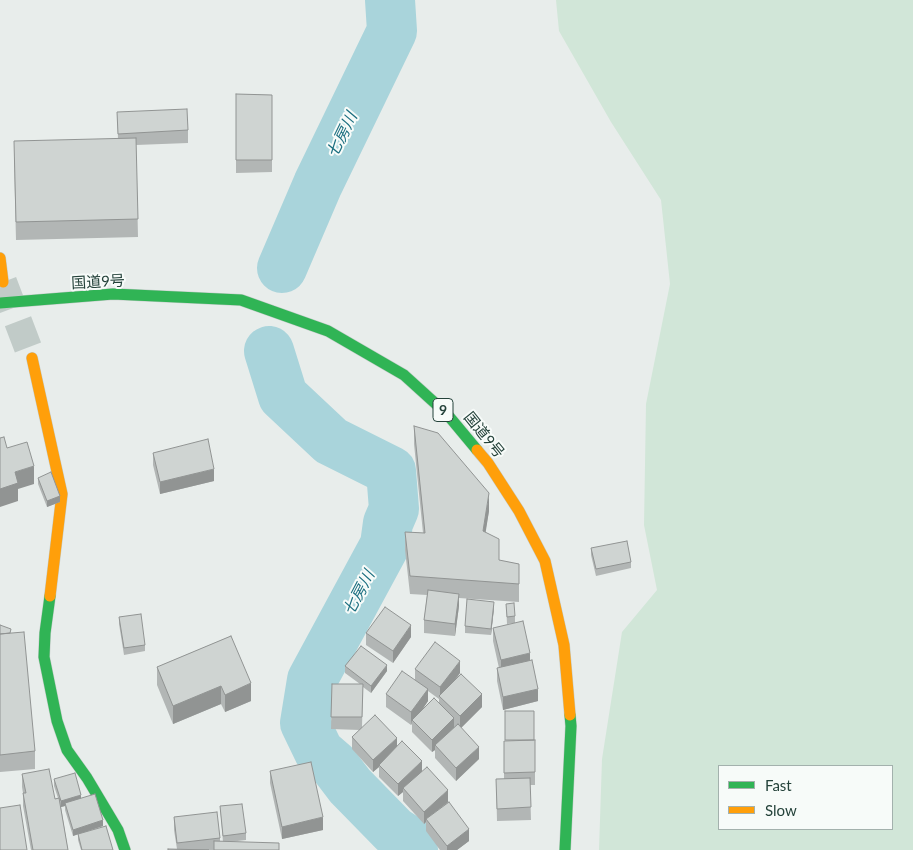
<!DOCTYPE html>
<meta charset="utf-8">
<style>
body{margin:0}
#map{position:relative;width:913px;height:850px;overflow:hidden;background:#e8edeb;font-family:Lato,sans-serif}
canvas{display:block}
.legend{position:absolute;left:718px;top:765px;width:175px;height:65px;box-sizing:border-box;background:#f7fbf9;border:1px solid #a3b1ad;margin:0;padding:6px 9px;list-style:none;font-size:15px;color:#24423a}
.legend li{display:flex;align-items:center;gap:10px;height:25px}
.legend b{width:25px;border:1px solid #a3b1ad}
</style>
<div id="map">
<canvas width="913" height="850"></canvas>
<ul class="legend">
<li><b style="height:6px;background:#30b455"></b>Fast</li>
<li><b style="height:6px;background:#ff9f0a"></b>Slow</li>
</ul>
</div>
<script>
const g = document.querySelector('canvas').getContext('2d');
g.lineJoin = 'round';
function fillPath(path, color) { g.fillStyle = color; g.fill(path, 'evenodd'); }
const toPath = rows => new Path2D(rows.map(r => 'M' + r).join(''));
function stroke(path, color, width, dash) { g.strokeStyle = color; g.lineWidth = width; g.lineCap = dash ? 'butt' : 'round'; g.setLineDash(dash || []); g.stroke(path); }
function write(font, color, halo, rows, align = 'center') {
  g.font = font + ' Lato,"Noto Sans JP",sans-serif'; g.lineWidth = 4; g.setLineDash([]); g.textBaseline = 'middle'; g.strokeStyle = halo; g.fillStyle = color; for (const [text, x, y, turn = 0] of rows) {
    g.save(); g.translate(x, y); g.rotate((+turn || 0) * Math.PI / 180); g.textAlign = isNaN(turn) ? turn : align; if (halo) g.strokeText(text, 0, 0); g.fillText(text, 0, 0); g.restore();
  }
}
fillPath(toPath([
 [556,0,913,0,913,850,599,850,602,759,622,632,657,590,644,525,646,404,670,284,661,200,611,122,559,31],
 [892,766,892,829,719,829,719,766]
]), '#d1e6d8');
stroke(toPath([
 [282,268,318,184,392,31,390,0],
 [269,351,283,396,331,441,391,471,394,509,388,523,385,545,312,680,305,723,319,752,334,765,350,786,394,831,408,840,413,850]
]), '#a9d4db', 50);
stroke(toPath([
 [3,282,32,358]
]), '#c1cbc8', 28, [28, 14]);
const fast = toPath([
 [0,303,113,294,241,300,328,331,404,375,447,414,477,450],
 [50,596,45,633,44,657,57,721,67,750,87,778,118,830,125,850],
 [565,850,571,726,570,715]
]);
const slow = toPath([
 [0,258,3,282],
 [32,358,62,494,50,596],
 [477,450,488,463,519,511,545,561,564,645,570,715]
]);
stroke(fast, '#c3cbc8', 12);
stroke(slow, '#c3cbc8', 12);
stroke(fast, '#30b455', 11);
stroke(slow, '#ff9f0a', 11);
fillPath(toPath([
 [236,94,272,95,272,172,236,173],
 [117,112,188,130,188,143,136,145,138,237,16,240,14,159,118,139],
 [414,426,489,511,485,533,499,560,519,564,519,602,459,598,459,606,455,636,424,633,424,620,427,595,410,594,405,550,405,532,423,533,414,444],
 [153,453,214,481,160,494,153,465],
 [38,478,60,502,47,507,38,484],
 [591,548,631,562,631,568,596,576,591,555],
 [506,604,515,616,515,623,507,624],
 [494,608,491,635,465,633,465,626],
 [119,617,145,645,145,651,124,655,119,624],
 [0,625,11,633,35,751,35,769,0,772],
 [493,628,530,661,538,701,503,710,497,681,497,668,499,668,493,641],
 [366,633,411,637,393,663,366,645],
 [231,636,251,701,225,712,221,704,173,724,157,685,157,667],
 [345,666,387,671,371,693,363,687,362,727,397,747,422,771,448,802,469,841,457,850,440,850,426,831,426,822,424,824,403,801,403,792,398,796,379,777,379,767,373,772,352,749,352,737,360,730,331,729,332,684,360,684,345,673],
 [415,669,460,673,457,678,482,707,461,728,479,759,456,781,435,758,435,750,432,752,412,732,412,724,411,725,386,707,386,694,415,680],
 [428,691,439,699,439,703,422,710,428,701],
 [535,740,535,785,530,785,531,820,497,821,496,779,504,779,504,741],
 [270,771,323,830,282,839,270,783],
 [22,774,55,799,58,798,54,786,54,779,81,798,103,826,88,831,113,850,81,850,78,840,78,834,73,836,65,810,65,806,61,807,68,850,31,850,23,806,23,793,22,787],
 [220,806,246,833,246,840,229,842,279,850,168,850,177,849,174,830,174,817,220,838,220,841,223,842]
]), '#b2b6b5');
fillPath(toPath([
 [34,466,34,484,18,489,18,501,0,507,0,489,15,472],
 [214,469,214,481,160,494,160,482],
 [489,493,489,511,483,549,483,531],
 [60,496,60,502,47,507,47,501],
 [459,594,459,606,455,636,455,624],
 [494,602,494,608,491,635,491,629],
 [411,625,411,637,393,663,393,651],
 [530,653,530,666,501,673,501,660],
 [460,661,460,673,441,698,440,697,440,687],
 [387,665,387,671,371,693,371,686],
 [251,683,251,701,225,712,225,695],
 [221,686,221,704,173,724,173,706],
 [428,689,428,701,414,722,412,720,411,725,411,712],
 [538,689,538,701,503,710,503,697],
 [482,694,482,707,460,729,460,716],
 [454,718,454,730,435,745,435,750,432,752,432,740],
 [397,738,397,750,379,765,379,767,373,772,373,760],
 [479,747,479,759,456,781,456,768],
 [422,761,422,773,403,788,403,792,398,796,398,784],
 [448,790,448,802,426,819,426,822,424,824,424,812],
 [81,795,81,801,65,803,65,806,61,807,61,801],
 [323,817,323,830,282,839,282,827],
 [103,820,103,826,73,836,73,830],
 [469,829,469,841,457,850,447,850,447,846]
]), '#919493');
const building = toPath([
 [236,94,272,95,272,160,236,160,236,94],
 [187,109,188,130,118,134,117,112,187,109],
 [136,138,138,219,16,222,14,141,136,138],
 [414,426,438,433,489,493,483,531,499,539,499,560,519,564,519,584,410,576,405,532,425,533,414,426],
 [4,437,7,448,27,442,34,466,15,472,18,483,0,489,0,438,4,437],
 [208,439,214,469,160,482,153,453,208,439],
 [51,472,60,496,47,501,38,478,51,472],
 [627,541,631,562,596,569,591,548,627,541],
 [428,590,459,594,455,624,424,620,428,590],
 [467,599,494,602,491,629,465,626,467,599],
 [514,603,515,616,507,617,506,604,514,603],
 [385,607,411,625,393,651,366,633,385,607],
 [141,614,145,645,124,648,119,617,141,614],
 [523,621,530,653,501,660,493,628,523,621],
 [0,625,11,629,10,633,0,634,0,625],
 [24,632,35,751,0,755,0,634,24,632],
 [231,636,251,683,225,695,221,686,173,706,157,667,231,636],
 [435,642,460,661,440,687,415,669,435,642],
 [361,646,387,665,371,686,345,666,361,646],
 [532,660,538,689,503,697,497,668,532,660],
 [402,671,428,689,411,712,386,694,402,671],
 [461,674,482,694,460,716,439,696,461,674],
 [332,684,363,684,362,717,331,717,332,684],
 [434,698,454,718,432,740,412,720,434,698],
 [505,711,534,711,534,740,505,740,505,711],
 [375,715,397,738,373,760,352,737,375,715],
 [458,724,479,747,456,768,435,745,458,724],
 [535,740,535,772,504,773,504,741,535,740],
 [402,741,422,761,398,784,379,765,402,741],
 [311,762,323,817,282,827,270,771,311,762],
 [427,767,448,790,424,812,403,788,427,767],
 [49,769,55,799,59,798,68,850,33,850,23,793,26,793,22,774,49,769],
 [75,773,81,795,61,801,54,779,75,773],
 [530,778,531,807,497,809,496,779,530,778],
 [95,794,103,820,73,830,65,803,95,794],
 [449,802,469,829,447,846,426,819,449,802],
 [242,804,246,833,223,836,220,806,242,804],
 [20,805,27,850,0,850,0,808,20,805],
 [217,812,220,838,177,843,174,817,217,812],
 [106,826,113,850,82,850,78,834,106,826],
 [214,841,279,843,279,850,214,850,214,841],
 [168,849,209,850,168,850,168,849]
]);
fillPath(building, '#cfd4d2');
stroke(building, '#919493', 1);
for (const [x, y, w] of [
 [443,410,20]
]) { const box = new Path2D(); box.roundRect(x - w / 2, y - 11.5, w, 23, 4); g.fillStyle = '#f7fbf9'; g.fill(box); stroke(box, '#24423a', 1); }
write('bold 14px', '#24423a', null, [
 ["9",443,410]
]);
write('15px', '#24423a', '#f7fbf9', [
 ["国道9号",98,282,-3],
 ["国道9号",484,435,51]
]);
write('italic 16px', '#1c6f80', '#f7fbf9', [
 ["七房川",342,135,-64],
 ["七房川",359,593,-62]
]);
</script>
